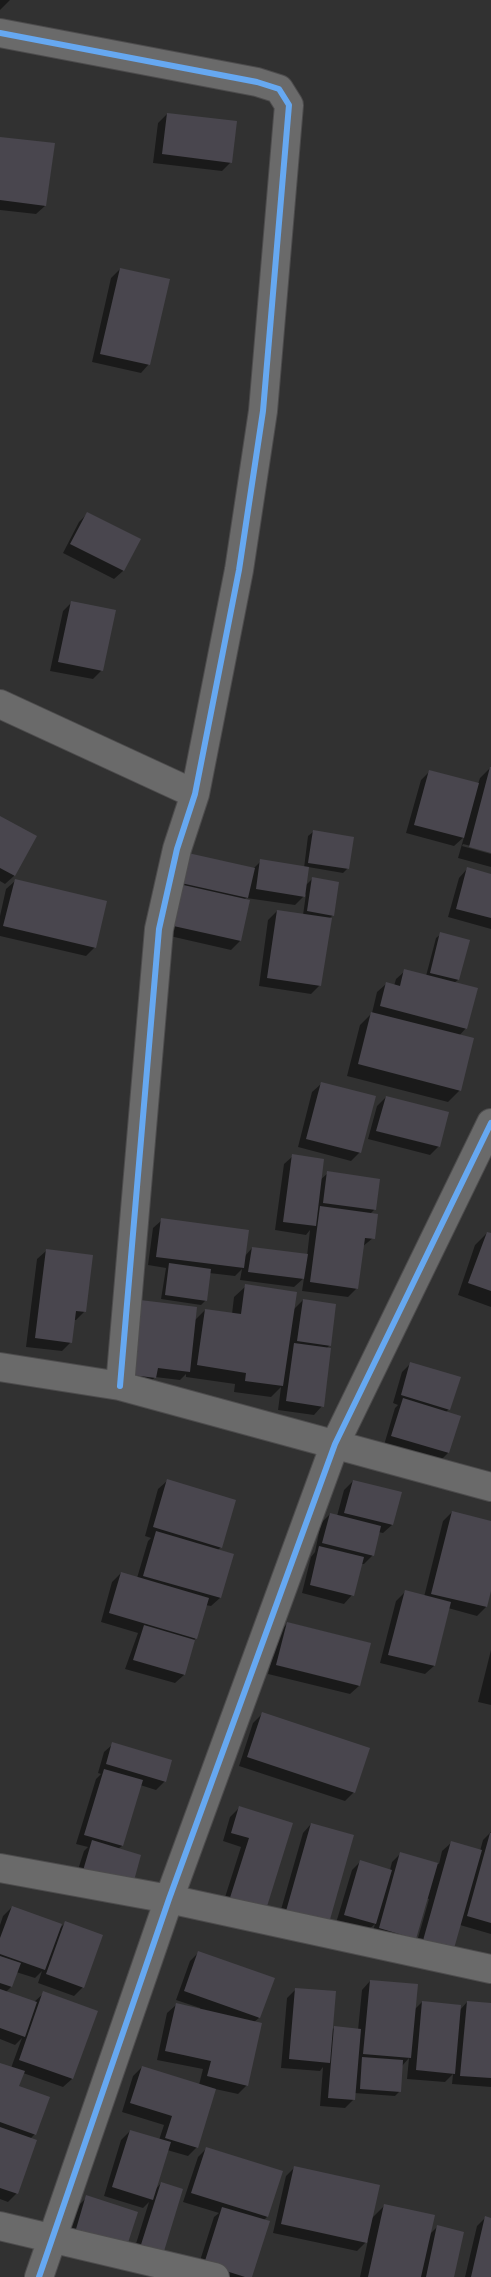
<!DOCTYPE html>
<style>
body{margin:0}
canvas{display:block;background:#313131}
</style>
<canvas width="491" height="2277"></canvas>
<script>
const g = document.querySelector('canvas').getContext('2d');
g.lineJoin = 'round';
function fillPath(path, color) { g.fillStyle = color; g.fill(path, 'evenodd'); }
const toPath = rows => new Path2D(rows.map(r => 'M' + r).join(''));
function stroke(path, color, width, dash) { g.strokeStyle = color; g.lineWidth = width; g.lineCap = dash ? 'butt' : 'round'; g.setLineDash(dash || []); g.stroke(path); }
fillPath(toPath([
 [0,0,10,0,0,10],
 [167,114,231,162,222,171,153,163,158,123],
 [0,138,45,206,36,214,0,210],
 [120,269,149,364,141,373,92,362,111,278],
 [87,514,139,540,123,571,114,579,63,553,79,522],
 [72,602,101,671,93,679,50,671,63,611],
 [491,767,491,851,463,844,462,846,491,854,491,867,458,858,464,837,454,846,406,833,421,780,430,771,478,784,480,778],
 [0,818,35,837,14,876,5,884,0,881],
 [313,832,348,868,343,873,308,867,306,885,312,879,333,915,329,919,320,985,311,994,259,986,268,920,277,911,303,915,306,894,295,905,246,898,244,900,248,901,240,941,231,950,161,934,180,863,253,869,261,861,304,868,308,836],
 [467,869,491,875,491,929,448,917,459,878],
 [15,881,95,947,86,956,0,936,0,916,6,889],
 [441,934,458,980,454,983,466,1028,459,1036,460,1090,448,1102,347,1076,360,1025,372,1013,377,992,386,984,394,986,396,979,405,971,426,976,436,938],
 [321,1084,360,1152,351,1161,298,1147,312,1092],
 [386,1097,439,1146,430,1155,368,1139,377,1106],
 [293,1156,320,1180,328,1173,379,1180,374,1210,370,1214,373,1238,362,1247,357,1288,348,1297,302,1291,304,1278,294,1287,240,1280,242,1269,235,1276,209,1273,206,1300,201,1305,161,1299,166,1268,148,1265,153,1228,162,1220,245,1256,252,1248,307,1256,310,1230,306,1235,275,1230,284,1164],
 [487,1233,491,1235,491,1307,458,1295,475,1245],
 [46,1251,85,1311,76,1320,74,1320,71,1342,62,1351,26,1347,37,1259],
 [246,1286,293,1310,303,1300,330,1345,326,1349,322,1406,314,1415,278,1410,281,1387,271,1397,234,1392,235,1384,186,1377,186,1374,180,1380,155,1377,147,1386,116,1382,194,1321,205,1310,232,1314,234,1297],
 [411,1363,449,1409,446,1412,459,1417,448,1453,439,1462,384,1445,395,1408,398,1405,393,1403,402,1372],
 [167,1481,221,1547,218,1550,220,1598,211,1606,205,1605,184,1675,175,1683,125,1669,138,1633,101,1622,112,1582,121,1573,137,1578,148,1541,151,1538,145,1536,158,1489],
 [353,1481,392,1525,383,1533,378,1532,372,1556,364,1564,361,1564,352,1595,344,1604,302,1593,311,1557,315,1552,321,1523,330,1514,337,1516,344,1490],
 [452,1512,491,1522,491,1586,486,1607,477,1616,448,1608,434,1666,425,1674,380,1663,396,1601,405,1592,424,1597,443,1521],
 [288,1623,359,1686,350,1694,268,1674,279,1632],
 [491,1650,491,1705,478,1702],
 [262,1714,354,1792,345,1801,239,1766,253,1723],
 [113,1744,165,1781,156,1790,140,1785,122,1846,74,1882,84,1851,88,1847,76,1844,96,1779,101,1774,98,1773,104,1752],
 [239,1808,291,1823,220,1913,241,1847,223,1841,230,1817],
 [311,1824,319,1931,278,1920,303,1833],
 [491,1832,491,1934,460,1925,414,1952,429,1899,426,1898,415,1938,371,1937,375,1924,366,1932,336,1923,352,1870,360,1862,390,1870,392,1862,401,1853,439,1864,442,1851,451,1843,480,1851,483,1840],
 [12,1907,58,1930,65,1923,83,1987,74,1996,38,1983,42,1971,35,1978,16,1972,11,1987,6,1992,34,2002,44,1993,72,2079,63,2087,23,2073,18,2086,35,2134,30,2139,36,2141,16,2194,8,2202,0,2199,0,2064,11,2068,22,2038,15,2045,0,2039,0,1925,3,1916],
 [199,1952,259,2018,254,2022,247,2085,238,2094,215,2089,197,2147,188,2156,167,2150,155,2190,161,2183,181,2190,130,2263,149,2202,143,2208,104,2196,121,2140,130,2131,159,2140,164,2125,122,2112,133,2076,142,2067,199,2085,203,2069,157,2060,167,2013,176,2005,200,2010,200,2008,176,2000,190,1961],
 [370,1981,414,2010,422,2002,460,2010,467,2002,491,2005,491,2087,452,2084,453,2074,445,2082,407,2079,409,2058,402,2066,399,2092,395,2096,354,2093,354,2099,345,2108,320,2106,323,2067,320,2071,281,2068,287,1998,296,1989,331,2031,335,2027,358,2030,362,1990],
 [206,2149,267,2217,263,2221,251,2277,209,2277,196,2273,214,2217,219,2213,183,2202,198,2157],
 [295,2167,371,2219,385,2205,429,2235,437,2227,453,2277,360,2277,368,2240,357,2251,273,2233,286,2176],
 [87,2197,136,2212,66,2245,78,2206],
 [485,2218,491,2219,491,2277,465,2277,477,2226]
]), '#0007');
fillPath(toPath([
 [167,113,237,121,232,163,162,154],
 [0,137,55,143,46,206,0,200],
 [120,268,170,279,150,365,100,354],
 [87,512,141,539,124,571,70,544],
 [71,601,116,610,103,671,58,662],
 [490,767,491,767,491,853,469,847],
 [429,770,479,783,464,838,414,825],
 [0,816,37,836,15,876,0,868],
 [313,830,354,837,349,869,308,863],
 [188,853,255,868,248,898,181,883],
 [260,859,309,867,305,897,256,889],
 [467,867,491,874,491,918,456,909],
 [312,877,339,882,334,916,307,911],
 [15,879,107,901,96,948,3,926],
 [179,884,250,900,241,941,169,925],
 [277,910,332,918,321,986,267,978],
 [440,932,470,940,459,980,430,973],
 [404,969,478,988,467,1029,380,1006,386,982,400,986],
 [371,1012,474,1038,461,1091,358,1064],
 [321,1082,376,1096,361,1153,306,1139],
 [386,1096,449,1112,440,1147,376,1131],
 [292,1154,324,1159,316,1226,283,1222],
 [327,1171,380,1179,376,1210,323,1203],
 [320,1206,378,1214,375,1239,365,1238,358,1289,310,1282],
 [161,1218,249,1230,244,1268,156,1257],
 [487,1232,491,1233,491,1291,468,1283],
 [252,1247,308,1254,304,1279,248,1272],
 [46,1249,93,1255,86,1312,76,1311,72,1343,35,1338],
 [169,1263,211,1269,207,1301,165,1295],
 [245,1284,297,1292,283,1386,245,1381,246,1373,197,1365,205,1309,241,1314],
 [132,1299,197,1307,190,1372,158,1368,156,1378,124,1374],
 [303,1299,336,1304,331,1346,297,1341],
 [294,1343,331,1348,324,1407,286,1401],
 [410,1362,461,1377,450,1410,401,1395],
 [403,1398,461,1416,449,1453,391,1436],
 [167,1479,236,1500,222,1548,153,1527],
 [353,1480,402,1492,393,1525,344,1513],
 [452,1511,491,1521,491,1591,487,1607,431,1594],
 [330,1513,381,1526,374,1556,322,1543],
 [156,1531,234,1554,221,1598,143,1576],
 [319,1546,364,1557,354,1596,310,1585],
 [121,1572,209,1598,197,1639,109,1613],
 [405,1590,451,1602,435,1666,388,1655],
 [287,1622,371,1643,360,1686,276,1665],
 [144,1625,195,1640,185,1675,133,1660],
 [262,1712,370,1748,355,1793,247,1757],
 [112,1742,172,1760,166,1782,106,1764],
 [104,1769,143,1780,123,1846,84,1835],
 [239,1806,293,1823,264,1916,228,1904,249,1838,231,1833],
 [311,1823,354,1835,329,1923,286,1911],
 [490,1833,491,1833,491,1923,467,1916],
 [92,1840,141,1855,132,1888,82,1874],
 [451,1841,482,1850,453,1952,422,1944],
 [400,1852,438,1863,416,1939,379,1928],
 [360,1860,392,1870,376,1924,344,1915],
 [12,1906,62,1924,45,1970,0,1954,0,1938],
 [65,1921,103,1935,84,1988,46,1974],
 [198,1951,275,1978,260,2018,184,1991],
 [0,1956,21,1963,12,1987,0,1983],
 [370,1980,418,1984,411,2058,363,2054],
 [295,1988,336,1991,330,2063,289,2059],
 [0,1989,37,2002,25,2037,0,2028],
 [43,1991,98,2011,73,2079,19,2060],
 [422,2001,461,2005,455,2074,416,2070],
 [467,2001,491,2003,491,2078,460,2076],
 [176,2003,262,2023,248,2086,207,2076,211,2061,165,2051],
 [334,2026,361,2029,355,2100,328,2098],
 [362,2057,403,2060,401,2092,360,2089],
 [0,2063,25,2071,19,2086,50,2097,36,2135,0,2122],
 [142,2066,216,2089,198,2148,165,2138,172,2116,130,2103],
 [0,2127,37,2140,18,2194,0,2188],
 [130,2130,171,2142,153,2200,112,2187],
 [206,2147,283,2171,268,2217,191,2193],
 [294,2166,380,2185,367,2243,281,2224],
 [161,2182,183,2189,161,2261,138,2254],
 [86,2195,138,2212,125,2252,74,2236],
 [384,2204,435,2215,421,2277,368,2277],
 [222,2207,270,2221,252,2277,245,2277,204,2264],
 [485,2216,491,2218,491,2277,471,2277],
 [437,2225,464,2232,454,2277,426,2277]
]), '#49464e');
const minor = toPath([
 [0,33,257,82,279,89,289,105,263,411,239,570,195,794,177,849,159,929,120,1386],
 [0,704,195,794],
 [0,1367,120,1386,491,1487],
 [0,1868,169,1899,491,1969],
 [0,2226,215,2277],
 [39,2277,169,1899,335,1444,491,1123]
]);
stroke(minor, '#4d4c4d', 30);
stroke(minor, '#6a6a6a', 28);
stroke(toPath([
 [0,33,257,82,279,89,289,105,263,411,239,570,195,794,177,849,159,929,120,1386],
 [39,2277,169,1899,335,1444,491,1123]
]), '#66a8f1', 6);
</script>
